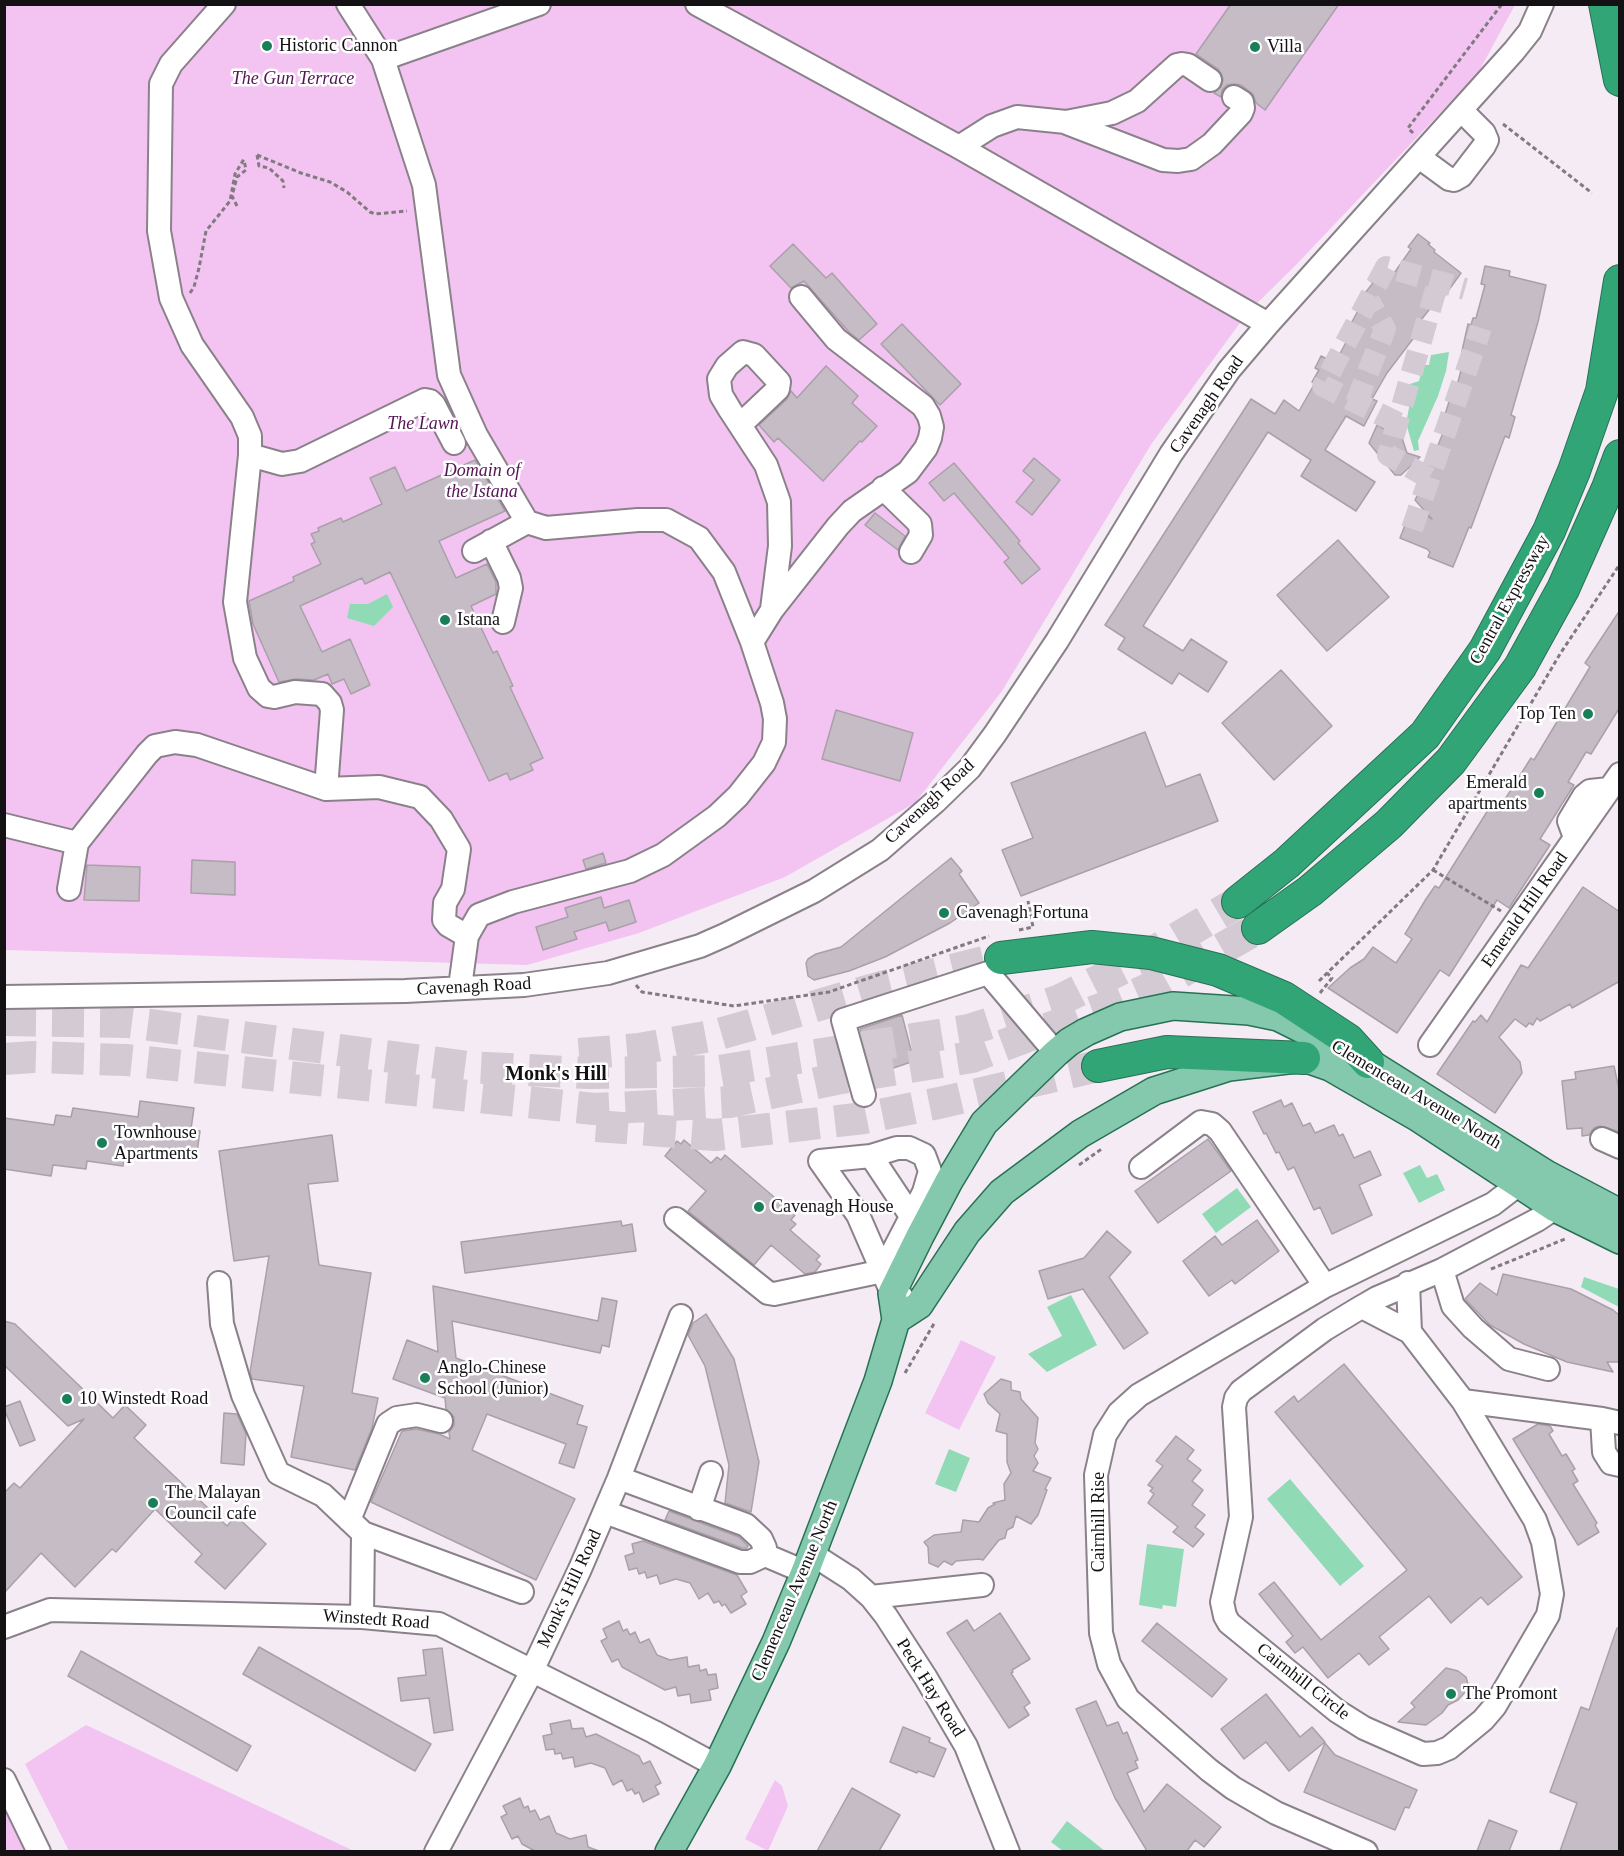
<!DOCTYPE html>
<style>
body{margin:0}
#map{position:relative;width:1624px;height:1856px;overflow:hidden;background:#f5ebf5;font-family:"Times New Roman",serif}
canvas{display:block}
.frame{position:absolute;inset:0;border:6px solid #141114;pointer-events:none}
</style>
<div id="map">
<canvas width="1624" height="1856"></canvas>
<div class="frame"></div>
</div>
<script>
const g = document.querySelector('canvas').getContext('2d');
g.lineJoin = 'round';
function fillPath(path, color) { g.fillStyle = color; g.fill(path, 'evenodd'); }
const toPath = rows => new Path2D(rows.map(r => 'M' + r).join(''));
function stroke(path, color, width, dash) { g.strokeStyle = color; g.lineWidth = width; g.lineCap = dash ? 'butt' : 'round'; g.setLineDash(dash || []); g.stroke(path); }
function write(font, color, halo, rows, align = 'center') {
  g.font = font + ' "Times New Roman",serif'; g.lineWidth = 5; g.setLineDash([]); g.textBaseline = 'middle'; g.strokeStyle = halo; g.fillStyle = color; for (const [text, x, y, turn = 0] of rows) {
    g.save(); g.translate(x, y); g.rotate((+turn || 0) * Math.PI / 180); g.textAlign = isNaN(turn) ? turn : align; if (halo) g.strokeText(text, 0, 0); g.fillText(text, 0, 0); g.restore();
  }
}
fillPath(toPath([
 [5,5,1515,5,1478,73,1294,267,1248,312,1152,443,1002,691,915,803,785,877,639,933,527,965,5,950],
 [961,1340,996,1357,959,1430,925,1413],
 [86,1725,354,1851,69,1851,25,1764],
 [775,1780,782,1786,788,1806,768,1851,745,1839],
 [5,1809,26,1851,5,1851]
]), '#f3c4f1');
fillPath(toPath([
 [1449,352,1446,371,1438,396,1418,441,1419,450,1414,451,1406,423,1409,408,1410,384,1419,381,1423,365,1429,365,1431,355],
 [387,594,393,607,374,626,347,618,350,604,368,604],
 [1420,1165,1427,1178,1437,1174,1445,1190,1419,1203,1403,1173],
 [1237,1188,1251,1207,1216,1233,1202,1214],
 [1584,1277,1619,1289,1619,1307,1581,1287],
 [1071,1295,1097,1345,1047,1372,1028,1354,1062,1336,1047,1307],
 [949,1449,970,1458,956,1492,935,1484],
 [1290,1479,1364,1566,1340,1586,1267,1499],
 [1147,1544,1184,1549,1176,1607,1163,1605,1162,1609,1139,1605],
 [1067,1821,1105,1851,1063,1851,1051,1842]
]), '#90dab6');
const building = toPath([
 [1231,4,1339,4,1265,110,1256,103,1253,94,1241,85,1234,84,1227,85,1222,90,1221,97,1214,93,1221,87,1223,80,1222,75,1218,69,1196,54,1231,4],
 [1418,234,1430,243,1428,244,1435,250,1434,252,1461,273,1443,298,1440,296,1421,320,1425,323,1387,373,1372,399,1377,401,1364,426,1346,416,1325,450,1375,482,1356,511,1301,476,1311,460,1268,432,1143,626,1183,651,1191,639,1227,662,1208,692,1179,673,1172,684,1118,649,1125,638,1105,625,1251,399,1275,414,1284,400,1299,411,1315,383,1312,382,1319,370,1315,368,1321,356,1335,363,1352,331,1348,329,1367,294,1365,293,1373,283,1369,280,1378,269,1390,279,1411,249,1408,247,1418,234],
 [793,244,826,278,832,273,877,324,859,340,849,332,804,281,791,288,770,266,793,244],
 [1485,266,1510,271,1509,276,1546,285,1538,322,1511,415,1515,417,1509,438,1505,436,1471,528,1469,527,1453,567,1428,557,1430,552,1427,549,1400,538,1412,507,1432,519,1415,500,1418,494,1415,493,1428,460,1429,461,1432,454,1434,455,1447,423,1443,421,1452,392,1455,393,1464,359,1461,359,1462,351,1468,324,1471,325,1473,318,1476,318,1485,285,1481,284,1485,266],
 [902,324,961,384,940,405,881,344,902,324],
 [826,366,858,396,852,403,877,426,862,442,860,441,823,481,778,438,774,442,759,425,787,399,791,391,797,398,826,366],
 [1377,425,1394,434,1400,432,1407,453,1420,457,1401,475,1395,475,1369,443,1377,425],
 [1034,458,1060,480,1032,515,1016,502,1034,480,1023,471,1034,458],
 [475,460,505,511,439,541,456,578,487,564,496,582,496,594,471,606,493,653,497,651,513,686,510,687,543,758,530,764,533,770,510,780,507,773,489,781,390,572,365,584,362,578,300,606,322,652,350,639,370,685,351,694,344,679,332,684,328,674,314,680,296,679,279,682,253,624,249,601,294,581,293,577,321,564,311,544,315,542,311,534,319,531,318,528,341,518,343,522,382,504,370,478,395,467,406,491,475,460],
 [954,463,1020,541,1018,543,1040,569,1022,584,1004,562,1009,558,954,493,944,501,929,483,954,463],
 [875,513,905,536,898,550,865,525,875,513],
 [1338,540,1389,597,1327,651,1277,595,1338,540],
 [1620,610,1620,707,1591,754,1586,752,1568,782,1574,785,1540,839,1550,845,1509,908,1497,900,1449,976,1440,970,1397,1033,1328,988,1350,968,1364,959,1373,947,1396,963,1412,939,1405,934,1426,899,1435,886,1439,888,1490,807,1497,812,1531,758,1534,760,1590,667,1585,663,1620,610],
 [1281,670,1332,726,1274,780,1222,723,1281,670],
 [836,710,913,733,900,781,822,759,836,710],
 [1145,732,1166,787,1200,774,1218,821,1021,896,1002,850,1033,838,1011,783,1145,732],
 [603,853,606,863,586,869,583,860,603,853],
 [951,858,962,871,959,874,979,903,950,923,885,957,849,971,814,980,808,976,806,963,808,959,816,954,841,947,951,858],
 [192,860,235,862,235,895,191,893,192,860],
 [87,865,140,867,139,901,84,900,87,865],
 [1583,887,1620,912,1620,981,1572,1008,1570,1004,1540,1021,1537,1018,1533,1025,1529,1023,1526,1027,1515,1019,1499,1037,1520,1062,1522,1073,1495,1113,1437,1074,1473,1021,1475,1022,1481,1015,1487,1022,1521,965,1528,968,1583,887],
 [601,897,604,908,629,900,636,922,609,931,606,922,574,932,577,939,543,950,536,927,568,917,565,908,601,897],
 [902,1015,914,1061,873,1075,860,1029,902,1015],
 [1614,1066,1620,1094,1620,1132,1600,1126,1594,1128,1589,1135,1582,1136,1582,1128,1567,1129,1562,1081,1576,1079,1575,1072,1614,1066],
 [1281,1100,1284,1107,1292,1103,1303,1126,1310,1123,1315,1133,1334,1125,1339,1136,1343,1134,1354,1158,1370,1151,1381,1175,1359,1185,1372,1215,1332,1234,1320,1207,1314,1210,1294,1167,1288,1170,1279,1152,1276,1153,1266,1133,1264,1134,1253,1112,1281,1100],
 [140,1101,194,1108,191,1129,200,1131,196,1160,158,1154,157,1160,124,1156,123,1166,87,1161,86,1169,53,1165,51,1176,4,1169,4,1118,54,1125,56,1115,71,1117,73,1108,138,1117,140,1101],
 [332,1135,338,1181,308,1184,319,1265,371,1273,352,1393,378,1398,372,1428,355,1470,291,1457,304,1386,252,1379,250,1372,269,1256,234,1261,219,1151,332,1135],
 [1208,1139,1231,1171,1158,1223,1135,1191,1208,1139],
 [684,1140,711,1163,717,1157,721,1160,725,1155,795,1215,791,1220,796,1224,790,1230,820,1256,816,1260,821,1264,815,1272,805,1274,771,1245,754,1265,688,1211,706,1191,665,1156,677,1141,681,1144,684,1140],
 [1257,1220,1279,1251,1235,1284,1232,1280,1209,1296,1183,1261,1215,1236,1222,1245,1257,1220],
 [621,1221,622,1226,632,1224,636,1251,465,1273,461,1242,621,1221],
 [1107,1231,1131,1252,1109,1277,1148,1333,1124,1349,1083,1289,1048,1299,1039,1271,1084,1258,1107,1231],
 [1503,1274,1571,1289,1613,1310,1620,1316,1620,1362,1607,1362,1613,1372,1567,1362,1524,1344,1490,1325,1465,1299,1480,1283,1497,1295,1503,1274],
 [433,1286,598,1321,602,1298,617,1301,609,1347,602,1345,600,1353,452,1321,456,1358,583,1406,577,1424,587,1427,574,1468,559,1463,566,1444,487,1414,472,1450,575,1499,536,1580,371,1502,402,1431,416,1429,439,1434,450,1439,449,1432,454,1425,454,1417,446,1409,445,1398,393,1379,407,1340,438,1352,433,1286],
 [706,1314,734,1359,759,1462,751,1512,725,1503,729,1465,705,1366,688,1335,693,1323,706,1314],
 [4,1321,15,1324,113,1418,125,1405,146,1425,134,1438,227,1526,236,1516,266,1544,225,1589,195,1562,202,1554,155,1509,116,1552,112,1549,75,1587,41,1553,4,1593,4,1493,14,1483,20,1488,84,1419,68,1426,4,1365,4,1321],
 [1344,1364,1522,1577,1488,1605,1481,1597,1451,1623,1429,1596,1379,1637,1389,1649,1369,1665,1359,1653,1328,1678,1303,1647,1295,1653,1286,1642,1293,1636,1259,1594,1274,1582,1321,1640,1407,1570,1275,1412,1294,1396,1298,1402,1344,1364],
 [1001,1379,1011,1382,1011,1390,1020,1392,1021,1399,1038,1418,1035,1443,1038,1449,1034,1456,1038,1463,1033,1471,1051,1478,1045,1489,1047,1490,1038,1515,1031,1524,1016,1516,1013,1527,1007,1530,1005,1538,999,1540,983,1560,979,1559,956,1561,952,1565,944,1561,938,1567,929,1563,928,1547,924,1542,934,1535,961,1532,963,1520,979,1522,988,1508,995,1504,993,1503,1005,1500,1004,1484,1011,1473,1007,1462,1007,1434,996,1431,1000,1414,988,1403,984,1394,1001,1379],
 [20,1401,35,1440,20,1446,4,1409,4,1407,20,1401],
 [224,1413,237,1414,246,1434,244,1465,221,1463,224,1413],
 [1538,1424,1550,1426,1553,1431,1549,1434,1562,1456,1566,1454,1575,1469,1572,1471,1578,1481,1573,1484,1597,1523,1595,1525,1599,1532,1578,1545,1513,1439,1538,1424],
 [1176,1436,1194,1450,1187,1459,1201,1470,1192,1481,1203,1490,1192,1505,1205,1515,1195,1527,1204,1534,1193,1547,1173,1532,1178,1527,1148,1503,1154,1494,1150,1491,1153,1488,1148,1485,1163,1466,1156,1461,1176,1436],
 [669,1511,739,1537,748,1546,747,1548,742,1548,665,1520,669,1511],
 [643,1541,737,1575,747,1592,741,1596,746,1604,731,1613,725,1604,722,1606,719,1601,714,1603,708,1593,699,1599,690,1583,676,1579,660,1584,657,1575,647,1578,645,1572,639,1574,637,1568,629,1570,625,1556,634,1553,632,1544,643,1541],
 [1000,1613,1030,1659,1012,1670,1013,1672,1011,1673,1030,1703,1024,1707,1029,1715,1009,1728,947,1633,967,1620,974,1631,1000,1613],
 [619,1621,623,1631,627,1629,630,1635,635,1632,640,1643,649,1639,657,1655,670,1660,687,1657,688,1667,699,1665,700,1671,706,1669,708,1675,716,1674,718,1688,709,1690,711,1700,691,1703,690,1694,678,1696,676,1687,665,1690,622,1667,618,1659,612,1662,601,1641,607,1638,603,1629,619,1621],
 [1157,1623,1227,1679,1212,1697,1142,1641,1157,1623],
 [1617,1628,1620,1628,1620,1851,1560,1851,1577,1803,1550,1792,1581,1707,1589,1710,1617,1628],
 [259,1647,431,1744,415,1771,243,1674,259,1647],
 [442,1648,453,1730,434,1733,429,1698,401,1701,398,1678,426,1675,423,1650,442,1648],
 [81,1651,251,1746,237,1771,68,1676,81,1651],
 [1446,1668,1458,1671,1466,1677,1468,1684,1466,1691,1458,1700,1448,1705,1442,1713,1426,1725,1398,1722,1415,1707,1411,1703,1446,1668],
 [1266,1694,1300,1737,1312,1727,1325,1742,1289,1771,1266,1742,1244,1759,1221,1729,1266,1694],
 [1096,1701,1107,1726,1118,1722,1123,1734,1127,1732,1138,1760,1135,1761,1138,1768,1127,1773,1144,1812,1167,1784,1221,1827,1204,1847,1195,1840,1187,1851,1147,1851,1115,1798,1076,1709,1096,1701],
 [570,1720,572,1729,583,1728,586,1737,596,1734,639,1756,643,1764,650,1761,661,1783,655,1786,659,1794,643,1802,639,1792,635,1794,632,1789,627,1791,622,1780,613,1785,605,1768,591,1763,575,1767,573,1757,563,1759,561,1753,555,1754,554,1749,546,1750,543,1736,552,1734,550,1724,570,1720],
 [903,1727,930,1738,929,1742,946,1749,934,1777,918,1771,917,1773,890,1762,903,1727],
 [1325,1743,1335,1755,1417,1790,1409,1808,1405,1807,1395,1830,1304,1792,1325,1743],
 [852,1788,900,1815,879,1851,817,1851,852,1788],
 [520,1798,524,1808,528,1806,530,1812,535,1810,540,1820,549,1816,556,1833,570,1839,586,1835,588,1847,599,1851,535,1851,522,1844,518,1836,512,1839,501,1817,507,1814,503,1806,520,1798],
 [1489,1820,1517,1831,1509,1851,1477,1851,1489,1820]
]);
fillPath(building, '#c6bcc5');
stroke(building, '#a9a0a9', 1.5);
stroke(toPath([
 [1356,403,1385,329,1369,301],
 [1398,423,1323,386,1386,267,1465,289],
 [1429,478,1388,455,1438,282],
 [1412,529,1481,328]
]), '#d3cad3', 22, [22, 11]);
stroke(toPath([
 [4,1020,128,1022,468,1067,589,1073,719,1071,969,1030,1058,1001,1145,957,1238,902],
 [579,1054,639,1049,716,1035,881,987,1001,958],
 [4,1059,33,1057,126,1060,594,1109,729,1102,836,1079,972,1057,1114,1004,1162,983,1258,928],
 [596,1126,715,1135,864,1118,939,1103,1098,1066]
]), '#d3cad3', 32, [32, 16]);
const minor = toPath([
 [224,4,171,64,161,84,159,231,171,298,192,345,242,417,250,436,250,455,235,602,245,658,259,688,268,696,274,697,295,692,322,694,330,703,332,710,326,789],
 [348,4,383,59,424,185,449,375,476,435,527,522,546,528,638,520,666,520,699,538,724,572,752,642,772,703,775,719,774,742,764,763,738,796,717,816,663,855,630,871,513,902,479,915,467,936,460,987],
 [697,4,959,147,1268,324],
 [383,59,539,4],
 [1067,123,1163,160,1178,161,1191,159,1212,144,1241,113,1243,108,1242,102,1234,97],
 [959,147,992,126,1017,117,1066,122,1112,113,1137,101,1177,65,1182,64,1188,65,1210,80],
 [1419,157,1449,179,1454,180,1461,176,1484,146,1487,140,1484,133,1461,110],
 [740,425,778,389,779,382,754,355,743,352,727,366,719,379,721,395,730,410,766,465,779,502,780,546,772,609],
 [250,455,282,464,300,461,425,400,430,401,434,405,454,443],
 [883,488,920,524,921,535,911,552],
 [491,541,509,578,511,588,503,622],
 [474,551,527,522],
 [752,642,772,610,838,526,852,511,908,472,926,448,930,438,932,427,929,416,923,406,836,339,801,297],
 [4,825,77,843],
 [1573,832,1569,821,1584,796,1590,791,1609,789],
 [69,889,77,843,147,754,155,746,175,742,197,745,326,789,379,787,420,797,441,819,459,849,453,889,445,903,444,920,448,925,467,936],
 [4,997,405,991,524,985,608,973,700,946,725,935,814,891,880,850,935,802,970,768,995,734,1057,641,1171,454,1229,370,1268,324,1514,51,1530,31,1542,4],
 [1430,1045,1620,774],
 [864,1095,843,1020,988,973,1056,1053],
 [1602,1139,1620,1147],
 [871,1156,911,1216],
 [1141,1167,1201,1122,1212,1124,1220,1131,1325,1286],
 [676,1219,768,1293,774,1294,883,1271],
 [1442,1270,1453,1306,1473,1328,1509,1359,1548,1369],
 [883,1271,924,1192,930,1171,924,1155,909,1148,897,1148,871,1156,820,1161,858,1215,892,1293,902,1297],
 [219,1283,222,1324,243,1395,278,1473,323,1495,363,1533,522,1592],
 [1408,1283,1410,1332],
 [1362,1307,1410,1332,1463,1401,1535,1520,1543,1542,1552,1594,1548,1615,1495,1706,1483,1720,1449,1748,1437,1753,1423,1754,1364,1728,1337,1711,1229,1623,1225,1616,1222,1602,1241,1517,1234,1407,1236,1398,1241,1391,1325,1329,1358,1309,1377,1298,1442,1270,1537,1220,1555,1208,1564,1197],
 [1463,1401,1602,1419,1620,1423],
 [1602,1419,1604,1452,1611,1463,1620,1465],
 [619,1478,746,1525,761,1539,765,1548,765,1555],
 [699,1509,711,1473],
 [605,1512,740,1562,750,1562,765,1555,805,1572],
 [349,1520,388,1424,397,1418,417,1415,441,1421],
 [812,1554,851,1579,871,1597,886,1616,926,1678,966,1746,1008,1852],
 [871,1597,982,1585],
 [362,1617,363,1533],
 [4,1627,50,1610,362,1617,439,1624,654,1732,717,1766],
 [4,1780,39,1852],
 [436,1852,532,1671,580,1569,619,1478,681,1316],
 [1366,1852,1276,1813,1233,1788,1209,1770,1128,1699,1109,1664,1101,1633,1096,1475,1105,1435,1119,1413,1139,1395,1325,1286,1493,1204,1519,1184]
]);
const major = toPath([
 [896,1320,919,1305,967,1232,1002,1192,1080,1134,1154,1091,1229,1067,1304,1058,1330,1067,1417,1117,1555,1208,1620,1240],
 [669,1852,717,1766,776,1642,805,1572,878,1381,896,1320,892,1293,920,1236,949,1181,984,1123,1056,1053,1069,1042,1086,1032,1120,1017,1173,1006,1249,1011,1278,1017,1368,1062,1546,1174,1620,1213]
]);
const highway = toPath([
 [1605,4,1620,80],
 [1238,902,1287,863,1425,735,1485,650,1549,531,1574,471,1602,391,1620,281],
 [1258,928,1310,891,1389,824,1451,761,1520,667,1563,589,1608,488,1620,456],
 [1001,958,1092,947,1151,953,1218,970,1284,998,1348,1040,1368,1062],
 [1098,1066,1167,1052,1304,1058]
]);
stroke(minor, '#8a818a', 26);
stroke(major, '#287154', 30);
stroke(highway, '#287154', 34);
stroke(toPath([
 [1503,124,1592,193],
 [1413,133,1408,128,1502,4],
 [257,155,301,173,330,182,347,192,370,212,375,214,407,211],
 [257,155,259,166,269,168,283,181,284,188],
 [237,206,232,196,237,177,246,170,244,160],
 [190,293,194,287,199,268,206,231,230,201,235,174,244,159],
 [1433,870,1501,911],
 [1019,930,1033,927,1028,901],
 [1319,981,1433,870,1560,654,1620,564],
 [636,985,642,992,734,1006,829,992,989,936],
 [1320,993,1332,978,1327,973],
 [1079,1165,1103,1148],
 [1491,1269,1565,1239],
 [905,1373,935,1322]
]), '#817b81', 3, [4.5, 3]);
stroke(minor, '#fff', 22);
stroke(major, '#84c9ad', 27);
stroke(highway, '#32a577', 32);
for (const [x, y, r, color] of [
 [267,46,6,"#197f58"],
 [1255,47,6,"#197f58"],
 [445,620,6,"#197f58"],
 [1588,714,6,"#197f58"],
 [1539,793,6,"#197f58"],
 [944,913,6,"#197f58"],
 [102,1143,6,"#197f58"],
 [759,1207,6,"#197f58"],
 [425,1378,6,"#197f58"],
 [67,1399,6,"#197f58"],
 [153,1503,6,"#197f58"],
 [1451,1694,6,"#197f58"]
]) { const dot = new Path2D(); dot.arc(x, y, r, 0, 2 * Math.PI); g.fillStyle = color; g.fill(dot); stroke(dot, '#fff', 2); }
write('18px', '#141114', '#fff', [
 ["Historic Cannon",279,46],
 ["Villa",1267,47],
 ["Istana",457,620],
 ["Top Ten",1576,714,"right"],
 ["Emerald",1527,783,"right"],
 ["apartments",1527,804,"right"],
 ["Cavenagh Fortuna",956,913],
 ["Townhouse",114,1133],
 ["Apartments",114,1154],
 ["Cavenagh House",771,1207],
 ["Anglo-Chinese",437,1368],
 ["School (Junior)",437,1389],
 ["10 Winstedt Road",79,1399],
 ["The Malayan",165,1493],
 ["Council cafe",165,1514],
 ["The Promont",1463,1694]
], 'left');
write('italic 18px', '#531553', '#fff', [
 ["The Gun Terrace",293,79],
 ["The Lawn",423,424],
 ["Domain of",482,471],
 ["the Istana",482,492]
]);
write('18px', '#141114', '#fff', [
 ["Cavenagh Road",1207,405,-55],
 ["Central Expressway",1510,600,-61],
 ["Cavenagh Road",930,802,-43],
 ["Emerald Hill Road",1525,910,-55],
 ["Cavenagh Road",474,987,-3],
 ["Clemenceau Avenue North",1416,1095,31],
 ["Cairnhill Rise",1099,1522,-90],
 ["Monk's Hill Road",570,1589,-65],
 ["Clemenceau Avenue North",795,1591,-67],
 ["Winstedt Road",376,1620,4],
 ["Cairnhill Circle",1303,1682,38],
 ["Peck Hay Road",930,1688,58]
]);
write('bold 20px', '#141114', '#fff', [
 ["Monk's Hill",556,1075]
]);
</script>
